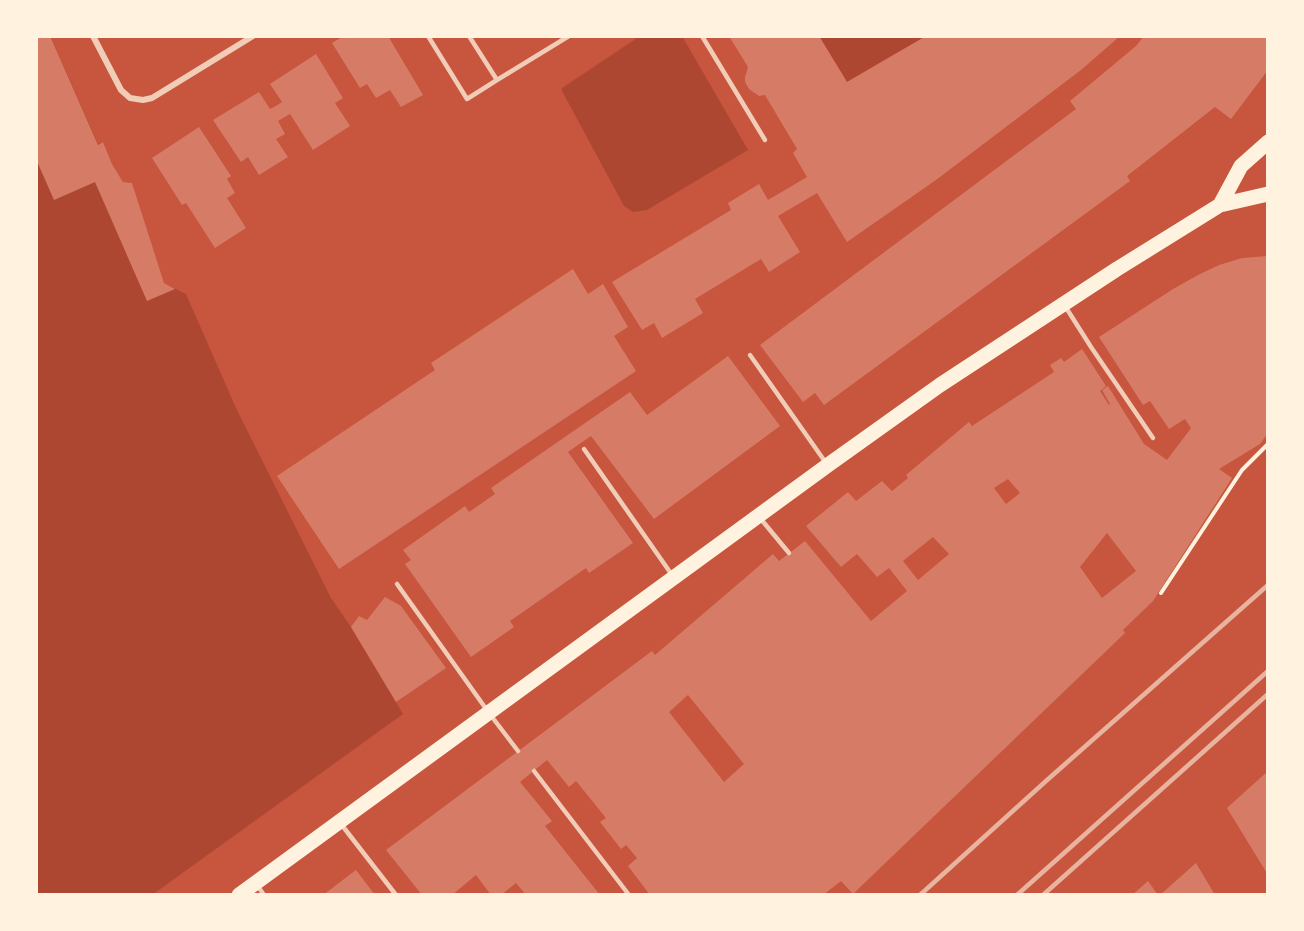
<!DOCTYPE html>
<style>
body{margin:0}
#map{position:relative;width:1304px;height:931px;overflow:hidden;background:#c8553d;font-family:"Varela Round",sans-serif}
canvas{display:block}
.frame{position:absolute;inset:0;border:38px solid #fff3e0;pointer-events:none}
</style>
<div id="map">
<canvas width="1304" height="931"></canvas>
<div class="frame"></div>
</div>
<script>
const g = document.querySelector('canvas').getContext('2d');
g.lineJoin = 'round';
function fillPath(path, color) { g.fillStyle = color; g.fill(path, 'evenodd'); }
const toPath = rows => new Path2D(rows.map(r => 'M' + r).join(''));
function stroke(path, color, width, dash) { g.strokeStyle = color; g.lineWidth = width; g.lineCap = dash ? 'butt' : 'round'; g.setLineDash(dash || []); g.stroke(path); }
fillPath(toPath([
 [36,36,50,36,98,144,103,142,112,164,123,182,132,183,163,283,186,294,236,408,331,598,351,627,403,714,152,895,36,895],
 [640,36,682,36,748,150,647,210,633,212,624,206,562,91,562,88],
 [819,36,926,36,847,82]
]), '#ae4732');
fillPath(toPath([
 [36,36,50,36,98,145,103,142,112,164,123,182,132,183,164,283,175,289,147,301,95,182,54,200,36,159],
 [344,36,388,36,423,95,401,107,390,90,376,98,367,84,360,88,332,43],
 [729,36,819,36,847,82,926,36,1120,36,1081,70,936,180,847,242,817,193,778,216,800,252,769,272,761,259,695,299,703,313,662,338,654,323,642,330,612,282,731,210,728,203,759,184,768,200,807,177,793,153,797,149,765,95,759,96,749,89,745,82,745,77,748,67],
 [1144,36,1268,36,1268,70,1231,119,1215,107,1127,176,1130,181,824,405,815,393,803,402,760,345,1076,109,1070,101,1136,46],
 [316,54,343,98,335,103,350,126,313,150,290,114,278,121,285,134,276,139,288,157,259,175,248,157,241,162,213,120,259,92,270,109,276,106,282,102,270,84],
 [199,127,231,176,227,179,235,193,227,198,246,228,215,248,186,203,182,205,152,158],
 [1268,256,1268,433,1260,444,1219,469,1232,478,1153,601,1123,630,1125,633,853,894,841,881,823,895,650,895,628,866,637,858,626,845,621,849,600,822,606,818,576,781,569,787,547,760,520,782,552,821,545,826,600,895,526,895,516,883,501,895,491,895,476,875,452,895,422,895,386,850,652,651,655,655,773,554,779,561,805,541,871,621,907,591,889,568,877,577,857,554,841,567,806,526,848,492,856,501,882,481,892,491,908,478,906,475,969,422,972,426,1054,372,1050,365,1061,358,1064,362,1082,349,1106,386,1100,391,1109,405,1110,404,1102,390,1108,386,1144,444,1167,460,1191,428,1185,419,1169,429,1150,401,1143,405,1099,337,1173,289,1198,275,1219,265,1242,258],
 [1008,479,1020,493,1006,504,994,488],
 [1107,533,1136,571,1102,598,1080,567],
 [933,537,949,554,918,580,903,561],
 [688,695,744,764,724,782,669,712],
 [573,269,588,294,603,284,628,327,614,336,636,371,339,569,277,476,435,370,431,363],
 [728,356,780,426,654,519,591,436,568,452,633,543,589,573,586,568,510,621,514,627,471,657,405,564,411,560,403,550,465,506,469,512,495,494,491,488,630,392,647,415],
 [385,597,401,606,446,668,396,702,351,627,359,616,367,620],
 [1268,771,1268,875,1227,808],
 [1196,863,1215,895,1160,895],
 [356,870,375,895,323,895],
 [1148,881,1158,895,1132,895]
]), '#d67c66');
stroke(toPath([
 [1161,593,1242,470,1268,444]
]), '#fff3e0', 4);
stroke(toPath([
 [428,36,467,99,497,80,469,36],
 [702,36,765,140],
 [497,80,569,36],
 [1065,306,1091,347,1153,438],
 [750,355,826,463],
 [584,449,672,575],
 [760,518,789,553],
 [397,584,489,713,518,751],
 [534,771,629,895],
 [341,824,396,895],
 [257,885,264,895]
]), '#f1ccb7', 4.5);
stroke(toPath([
 [93,36,121,90,130,98,143,100,152,98,253,36]
]), '#f1ccb7', 6);
stroke(toPath([
 [1220,205,1241,166,1268,142],
 [239,895,828,465,940,385,1117,269,1220,205,1268,194]
]), '#fff3e0', 15);
stroke(toPath([
 [920,895,1046,781,1268,585],
 [1017,895,1268,671],
 [1043,895,1268,694]
]), '#e9b49f', 4.5);
</script>
